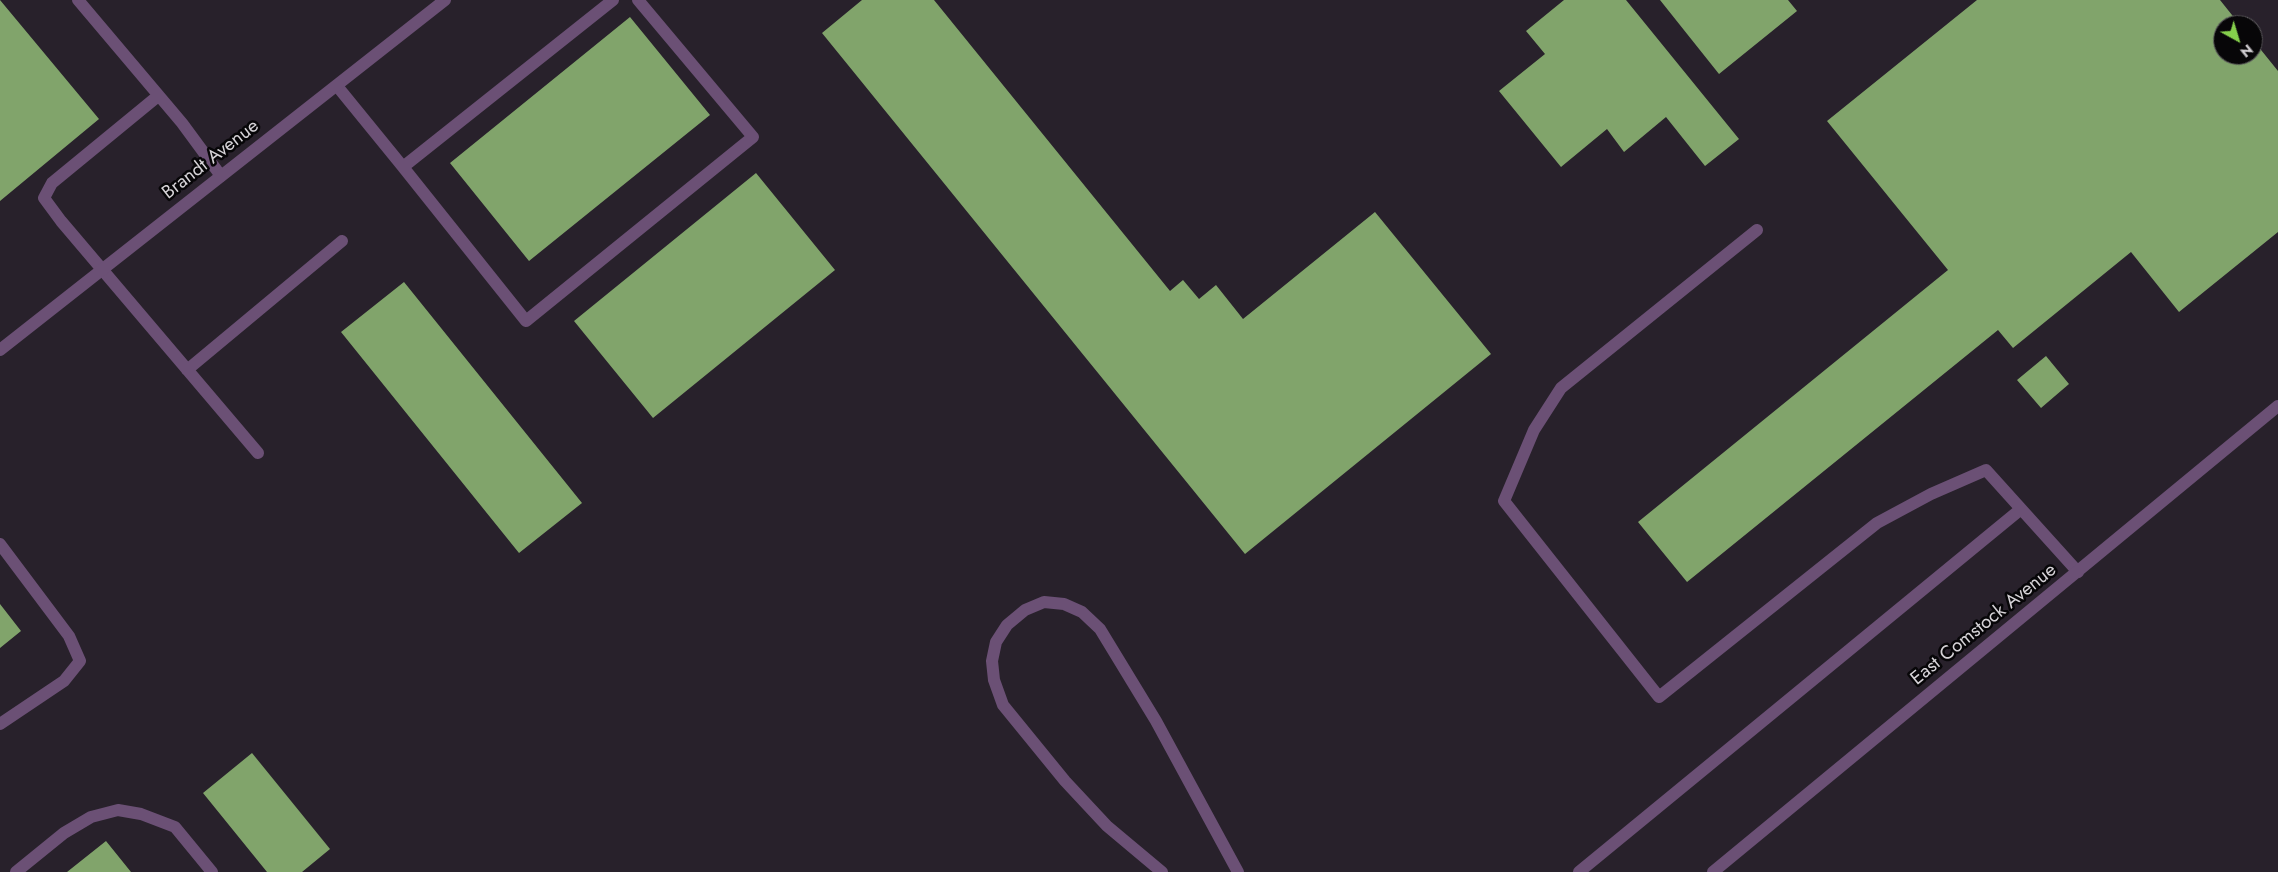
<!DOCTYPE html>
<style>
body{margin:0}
#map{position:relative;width:2278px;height:872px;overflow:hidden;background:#1e1a1f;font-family:Jost,sans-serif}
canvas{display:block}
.north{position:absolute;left:2213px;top:15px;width:50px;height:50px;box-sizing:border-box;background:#070608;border:1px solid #5a585b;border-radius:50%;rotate:141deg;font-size:14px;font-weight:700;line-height:20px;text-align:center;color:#d6d3d7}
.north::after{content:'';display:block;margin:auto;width:18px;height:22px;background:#85cf4c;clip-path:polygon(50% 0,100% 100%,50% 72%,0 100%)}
</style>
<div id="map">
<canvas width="2278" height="872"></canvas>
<div class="north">N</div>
</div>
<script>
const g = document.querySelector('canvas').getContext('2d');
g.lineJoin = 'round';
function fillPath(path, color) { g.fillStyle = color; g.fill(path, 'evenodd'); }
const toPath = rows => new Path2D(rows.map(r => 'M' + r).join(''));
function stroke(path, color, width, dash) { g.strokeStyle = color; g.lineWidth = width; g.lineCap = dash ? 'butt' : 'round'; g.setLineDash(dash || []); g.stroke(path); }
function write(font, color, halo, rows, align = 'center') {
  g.font = font + ' Jost,sans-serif'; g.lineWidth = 5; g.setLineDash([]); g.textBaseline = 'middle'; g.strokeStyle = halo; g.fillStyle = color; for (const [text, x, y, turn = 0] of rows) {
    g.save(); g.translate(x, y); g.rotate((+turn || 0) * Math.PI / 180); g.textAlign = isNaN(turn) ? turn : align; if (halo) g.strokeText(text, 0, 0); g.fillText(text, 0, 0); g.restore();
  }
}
fillPath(toPath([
 [0,0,2278,0,2278,872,0,872],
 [2223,25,2253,25,2253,55,2223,55]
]), '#28212b');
fillPath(toPath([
 [0,0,99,119,0,201],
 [862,0,934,0,1170,291,1183,280,1199,299,1216,285,1243,319,1375,212,1491,354,1245,554,822,33],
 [1564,0,1626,0,1739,139,1705,166,1666,117,1624,152,1607,129,1561,167,1499,91,1545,54,1526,31],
 [1660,0,1788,0,1797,11,1719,74],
 [1977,0,2220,0,2240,25,2223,25,2223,55,2253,55,2253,40,2278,71,2278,232,2179,312,2131,252,2013,348,1998,330,1687,582,1638,522,1948,270,1827,121],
 [630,17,710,115,529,261,450,163],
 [756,173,835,270,653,418,574,321],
 [404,282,582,503,519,553,341,332],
 [2046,356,2069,384,2041,408,2017,380],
 [0,604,21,631,0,648],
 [252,753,330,849,302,872,267,872,203,793],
 [106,841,131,872,67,872]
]), '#81a46b');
stroke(toPath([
 [78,0,182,123,221,176],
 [337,86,403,167,613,0],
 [158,96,52,183,44,198,61,221,258,453],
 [403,167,526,321,753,137,638,0],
 [1757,230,1561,388,1534,430,1504,501,1659,697,1877,523,1931,494,1986,470,2078,572],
 [187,370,342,241],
 [0,544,69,636,80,661,64,681,0,724],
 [16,872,64,833,91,817,118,810,141,814,175,827,212,872],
 [1162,872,1107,826,1065,781,1003,705,994,680,992,661,996,642,1007,625,1025,610,1044,602,1064,604,1082,612,1100,629,1156,721,1238,872],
 [1579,872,2021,509]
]), '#6b5075', 12);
stroke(toPath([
 [0,350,445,0],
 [1713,872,2278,406]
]), '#6b5075', 12);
write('19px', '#d6d3d7', '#070608', [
 ["Brandt Avenue",211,160,-38],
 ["East Comstock Avenue",1984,625,-39]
]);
</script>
